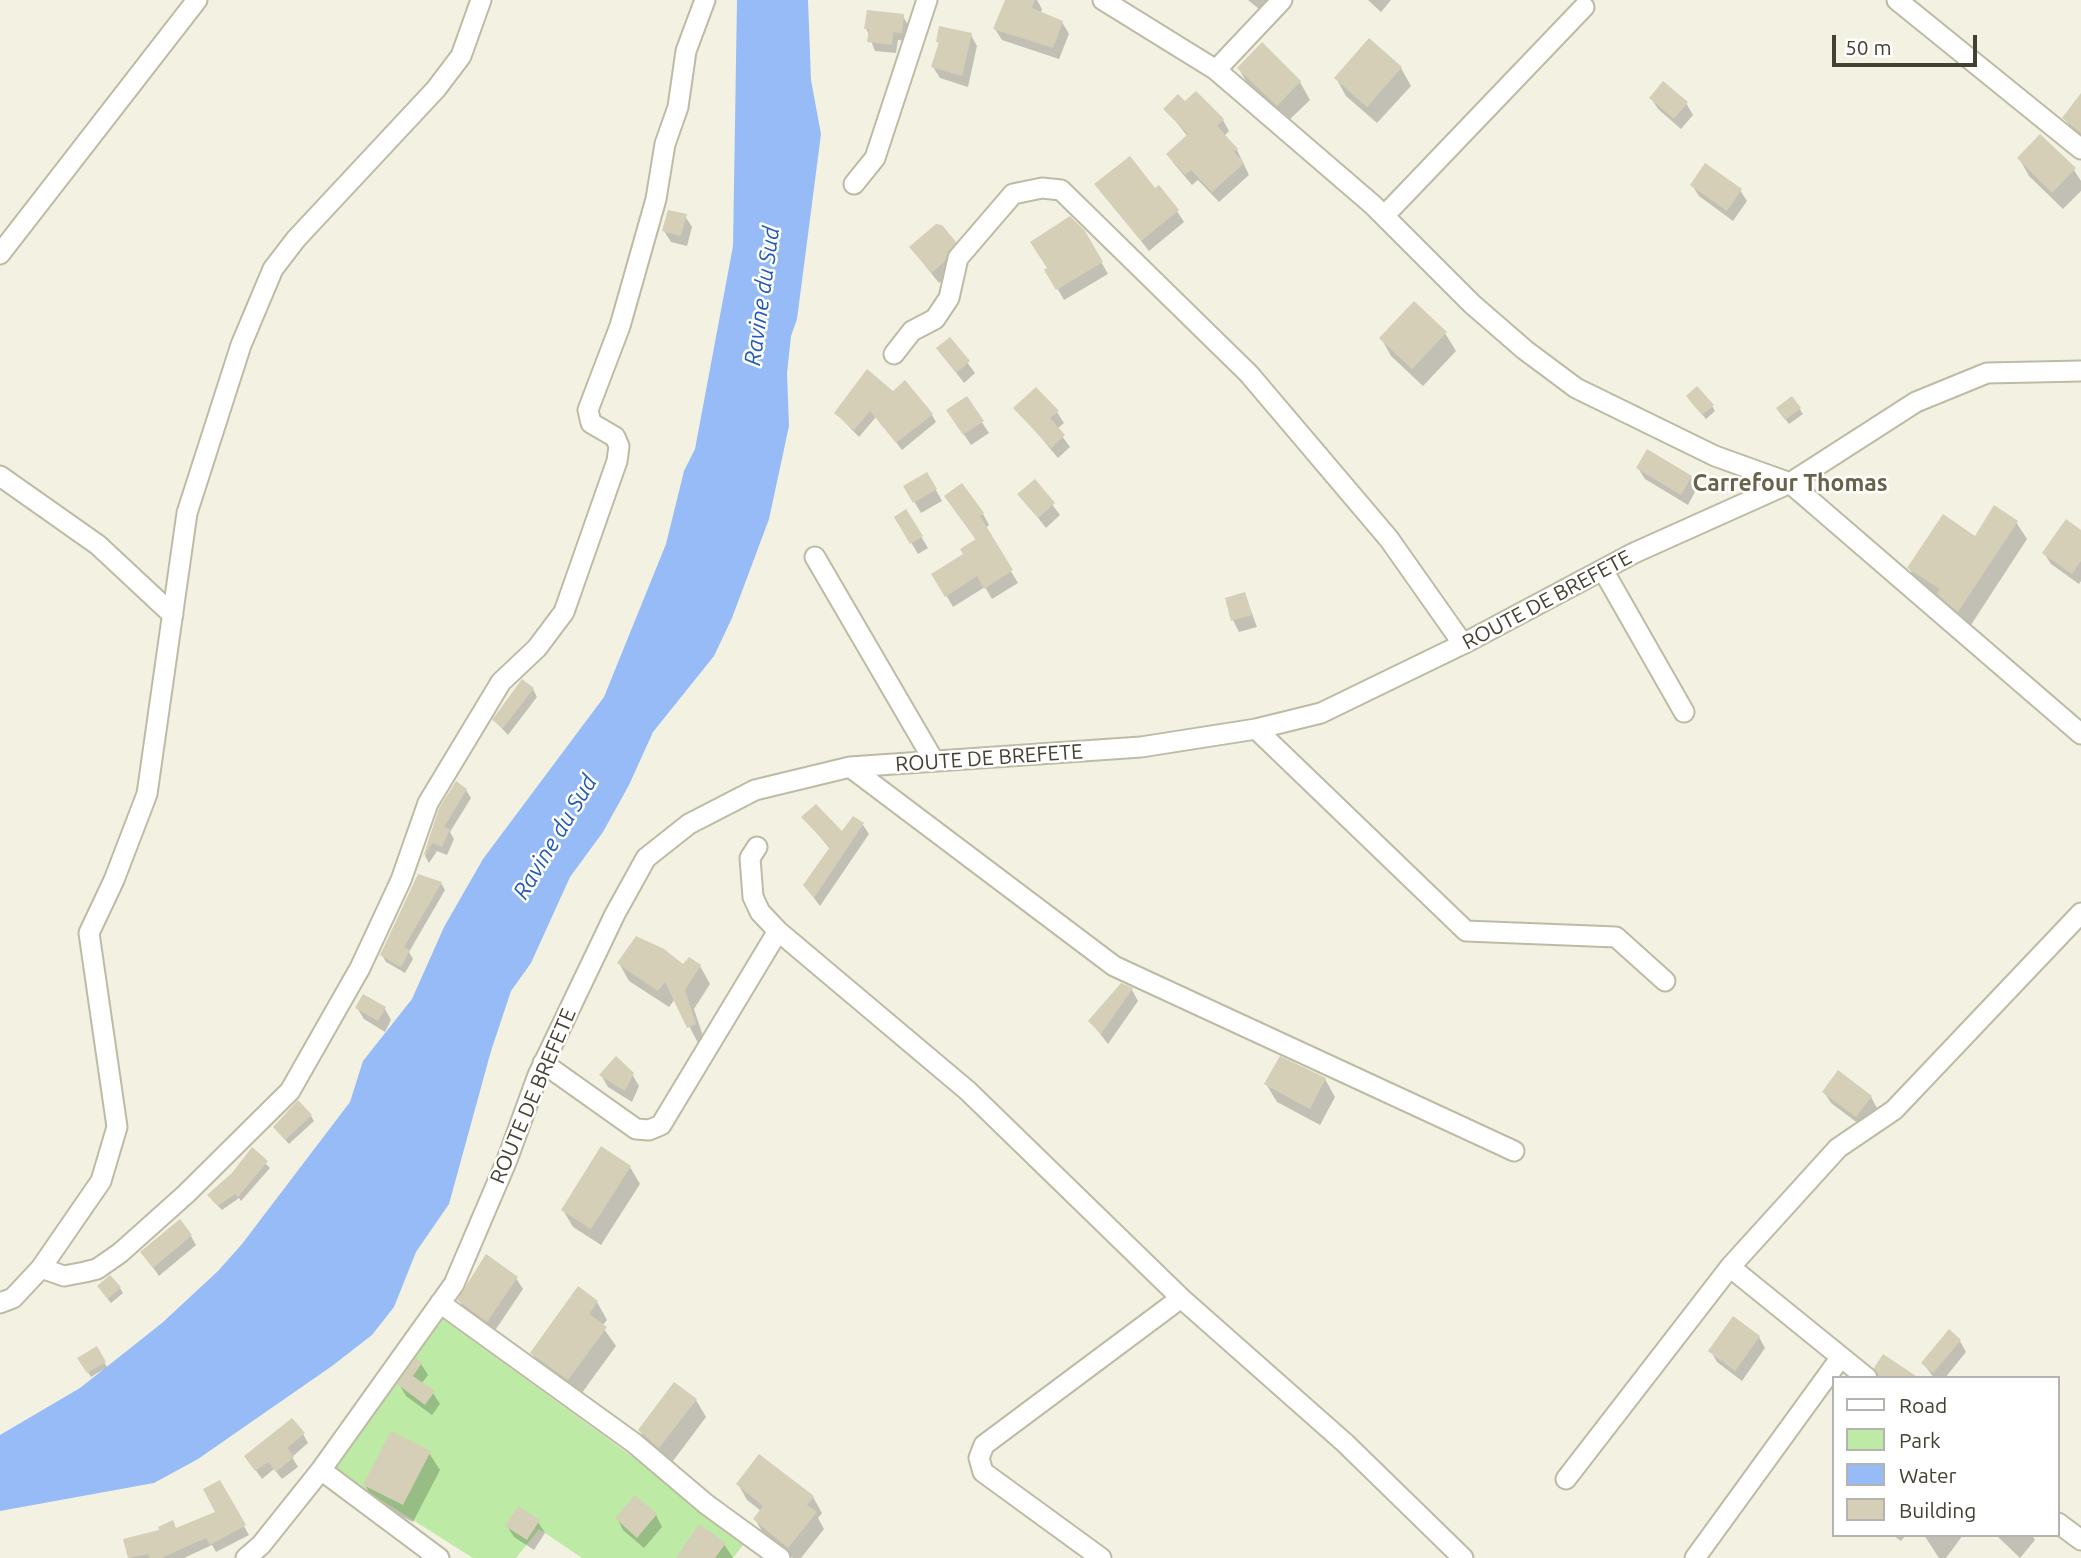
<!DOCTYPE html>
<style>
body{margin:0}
#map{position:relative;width:2081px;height:1558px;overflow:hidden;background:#f3f1e2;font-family:Ubuntu,sans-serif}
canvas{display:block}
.legend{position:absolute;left:1832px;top:1376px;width:228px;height:161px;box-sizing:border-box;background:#fff;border:2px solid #b4b3ad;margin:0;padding:9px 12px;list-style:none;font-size:21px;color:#444132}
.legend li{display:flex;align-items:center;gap:14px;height:35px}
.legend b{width:35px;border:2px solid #b4b3ad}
.scale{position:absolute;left:1832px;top:35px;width:145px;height:32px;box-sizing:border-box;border:4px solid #444132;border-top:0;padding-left:9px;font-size:21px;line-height:24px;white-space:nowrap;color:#444132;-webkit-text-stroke:5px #fff;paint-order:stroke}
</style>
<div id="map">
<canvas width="2081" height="1558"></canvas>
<ul class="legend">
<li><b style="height:9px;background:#fff"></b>Road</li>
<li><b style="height:19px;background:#bdeba6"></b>Park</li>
<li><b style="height:19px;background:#97bbf6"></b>Water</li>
<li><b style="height:19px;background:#d4cfb6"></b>Building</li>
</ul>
<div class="scale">50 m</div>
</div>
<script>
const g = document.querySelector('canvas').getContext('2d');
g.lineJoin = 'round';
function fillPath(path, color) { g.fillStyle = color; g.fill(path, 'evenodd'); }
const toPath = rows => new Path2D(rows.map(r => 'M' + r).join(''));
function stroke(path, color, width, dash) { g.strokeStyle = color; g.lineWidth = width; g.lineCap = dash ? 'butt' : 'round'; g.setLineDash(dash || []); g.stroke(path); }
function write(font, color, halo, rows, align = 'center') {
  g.font = font + ' Ubuntu,sans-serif'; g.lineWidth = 5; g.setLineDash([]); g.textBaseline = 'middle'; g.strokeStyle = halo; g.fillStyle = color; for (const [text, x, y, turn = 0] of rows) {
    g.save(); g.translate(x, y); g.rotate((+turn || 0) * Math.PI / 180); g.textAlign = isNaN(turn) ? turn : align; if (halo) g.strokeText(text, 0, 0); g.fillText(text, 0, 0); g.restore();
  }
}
fillPath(toPath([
 [443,1319,747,1540,733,1558,582,1558,539,1529,516,1558,473,1558,332,1469]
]), '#bdeba6');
fillPath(toPath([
 [737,0,808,0,811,80,821,134,797,319,791,336,787,373,789,426,769,519,732,618,714,656,653,732,629,785,603,832,570,877,531,963,511,991,491,1051,449,1204,416,1252,394,1307,372,1335,332,1366,198,1459,154,1483,0,1511,0,1435,80,1388,162,1323,218,1271,242,1244,350,1102,363,1061,412,999,444,927,483,859,604,697,666,544,684,471,695,449,733,246]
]), '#97bbf6');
fillPath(toPath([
 [1007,0,1037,0,1042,9,1041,13,1062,22,1069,34,1059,59,1002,40,995,29],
 [1248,0,1274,0,1264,13],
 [1368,0,1391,0,1381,12],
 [903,16,908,25,907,41,898,40,896,53,875,51,866,28],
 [971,35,977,46,968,87,940,78,933,67,940,45,938,42],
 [1401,68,1411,86,1377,123,1346,96,1336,78],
 [1239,69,1300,82,1310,100,1287,122,1249,86],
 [2081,96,2081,141,2064,118],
 [1651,98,1686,103,1693,115,1681,129,1658,109],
 [1166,109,1223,120,1229,131,1224,136,1237,150,1249,175,1219,202,1198,180,1192,185,1175,165,1168,155,1188,137],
 [2019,158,2074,170,2081,181,2081,191,2063,209,2029,176],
 [1096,184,1154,191,1177,211,1184,222,1149,251],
 [1692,185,1740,190,1747,201,1733,221,1699,196],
 [685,216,692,227,687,246,671,242,664,231],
 [1084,232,1108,274,1064,300,1047,270],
 [954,243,961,254,950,274,939,283,911,248],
 [1445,333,1456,351,1423,386,1391,356,1381,338],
 [950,339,975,373,964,383,938,349],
 [893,393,932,415,936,422,902,450,876,417,859,437,836,413],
 [966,398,989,433,971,445,955,421],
 [1792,398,1803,414,1789,424,1781,413],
 [1691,402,1712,406,1715,411,1706,419],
 [1016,408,1057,412,1064,423,1057,429,1070,447,1058,458],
 [1638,468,1691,477,1697,488,1688,505,1645,479],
 [927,474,942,501,921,513,905,486],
 [1035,482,1060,515,1046,528,1020,495],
 [962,485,983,514,989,525,985,528,1018,583,992,599,985,587,953,607,934,574,966,555,977,541,953,508],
 [906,511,928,548,918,554,896,517],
 [2016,522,2027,539,1969,628,1949,611,1943,601,1919,585,1909,568],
 [2081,532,2081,581,2079,584,2051,564,2044,553],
 [1245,594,1257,627,1239,632,1233,620],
 [533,689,537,697,508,735,494,720],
 [466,790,471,798,450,832,454,839,447,855,437,851,429,863,425,856,441,809],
 [804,818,842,834,863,825,869,834,820,906,805,886,831,850],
 [419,876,441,883,445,890,409,952,413,959,405,973,386,962,382,955],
 [619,963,700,966,710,984,694,1009,705,1042,699,1045,675,999,669,1007,629,981],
 [1122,985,1132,990,1138,1001,1108,1044,1090,1021],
 [357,1008,385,1009,391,1020,385,1032,364,1019],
 [632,1074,639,1086,632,1102,608,1087,601,1075],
 [1325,1079,1335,1097,1320,1125,1277,1102,1266,1084],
 [1824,1092,1871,1097,1877,1108,1863,1127,1831,1103],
 [311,1116,314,1121,289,1144,278,1132],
 [252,1150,270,1168,241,1201,239,1198,222,1210,212,1200],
 [630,1167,640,1184,601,1245,573,1227,563,1210],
 [191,1236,196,1245,159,1276,142,1252],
 [516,1278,523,1289,494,1332,466,1312,459,1300],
 [120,1288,123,1293,111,1303,102,1292],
 [597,1302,607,1320,602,1326,616,1346,579,1397,542,1370,532,1353],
 [1759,1337,1765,1348,1742,1381,1717,1362,1711,1351],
 [1960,1341,1966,1352,1945,1378,1934,1378,1923,1363],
 [96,1349,107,1367,91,1377,80,1359],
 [421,1364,428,1375,421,1384,433,1393,440,1404,432,1415,406,1396,399,1384],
 [696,1400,706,1417,670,1465,650,1448,640,1431],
 [303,1434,308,1443,292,1457,298,1467,282,1479,274,1469,262,1479,252,1465],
 [429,1453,440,1470,413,1522,375,1503,365,1485],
 [219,1483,249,1535,216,1552,212,1545,184,1558,130,1558,125,1540,176,1529,217,1513],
 [738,1484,813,1497,822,1513,818,1518,824,1529,801,1558,793,1558,764,1535,755,1519,761,1511,747,1500],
 [656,1515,662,1527,644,1548,623,1530,617,1518],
 [538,1522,545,1533,534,1550,514,1537,507,1526],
 [1893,1535,1906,1535,1901,1541],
 [1924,1535,1963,1535,1946,1558,1939,1558],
 [1996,1535,2032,1535,2035,1540,2020,1558],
 [724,1544,733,1558,678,1558]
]), '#0003');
fillPath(toPath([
 [1005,0,1035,0,1032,8,1063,21,1053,48,993,29],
 [867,10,904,14,902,33,893,32,892,45,867,42,869,29,864,29],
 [939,26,972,33,962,76,931,67,939,42,936,42],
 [1369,38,1402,67,1367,107,1334,78],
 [1262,42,1301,81,1277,106,1237,68],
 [1663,81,1688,102,1674,119,1649,98],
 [1196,91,1224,119,1217,126,1238,149,1234,152,1244,163,1212,192,1191,170,1185,175,1166,154,1188,134,1163,109,1178,94,1185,101],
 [2081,93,2081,133,2062,118],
 [2040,134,2076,168,2052,193,2017,158],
 [1130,156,1155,188,1159,185,1179,210,1141,241,1094,184],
 [1705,163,1742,189,1727,211,1690,185],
 [668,210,687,214,681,236,662,231],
 [1070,216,1085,231,1103,262,1056,290,1044,270,1047,268,1030,242],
 [936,224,942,225,956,242,944,262,932,273,909,247],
 [1414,301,1447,332,1412,369,1379,338],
 [950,337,970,361,956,373,936,348],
 [867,369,893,391,905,380,933,414,896,443,870,411,854,430,834,413],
 [1697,386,1714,405,1702,415,1686,396],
 [1036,387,1059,411,1050,418,1065,435,1051,448,1013,408],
 [967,396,984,421,963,435,946,410],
 [1792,396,1801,408,1785,420,1776,408],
 [1647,449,1692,476,1681,495,1636,468],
 [927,472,937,489,913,503,903,486],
 [1035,479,1055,503,1038,518,1017,494],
 [962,483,984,513,980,516,1013,570,984,589,977,576,945,597,931,574,963,554,960,549,976,539,944,496],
 [1994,505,2018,521,1958,612,1937,594,1940,589,1907,568,1943,514,1975,536],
 [906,509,923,536,910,544,894,517],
 [2066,519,2081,530,2081,561,2072,574,2042,553],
 [1245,592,1252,615,1231,621,1225,598],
 [522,679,534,688,503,728,492,720],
 [456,781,467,789,444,827,450,829,442,847,433,843,423,857,439,808],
 [816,804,842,831,853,816,864,823,814,898,803,885,830,847,801,817],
 [418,874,442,882,404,947,410,950,401,967,380,955],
 [636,936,664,949,683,964,689,957,701,965,685,990,696,1024,687,1028,665,982,658,991,617,963],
 [1121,983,1133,988,1101,1034,1088,1021],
 [363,994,386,1007,378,1021,355,1008],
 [616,1056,634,1073,625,1091,599,1075],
 [1280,1056,1326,1078,1310,1109,1264,1084],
 [1838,1070,1872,1096,1856,1117,1822,1092],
 [298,1100,312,1115,285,1140,273,1127],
 [601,1146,631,1166,591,1229,561,1210],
 [252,1147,268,1161,238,1197,235,1194,218,1206,207,1195,232,1173],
 [180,1219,192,1235,153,1268,140,1252],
 [486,1254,518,1277,487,1322,457,1300],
 [110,1275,121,1287,108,1299,97,1286],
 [578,1286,598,1301,589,1314,607,1327,568,1380,530,1353],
 [1733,1316,1760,1336,1735,1371,1708,1351],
 [1949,1329,1961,1340,1933,1373,1921,1363],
 [97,1346,106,1362,87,1373,77,1358],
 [1883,1354,1919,1378,1879,1378,1874,1368],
 [416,1358,422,1363,413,1376,435,1391,425,1405,397,1384],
 [674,1382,697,1399,659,1448,638,1430],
 [292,1418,305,1433,287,1448,294,1457,276,1472,268,1462,255,1471,244,1456],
 [391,1431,431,1451,403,1505,363,1485],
 [759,1454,814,1496,807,1505,817,1512,788,1548,753,1519,763,1506,736,1484],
 [220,1480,246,1525,210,1545,206,1538,161,1558,150,1558,148,1554,128,1558,123,1539,159,1530,158,1527,173,1520,176,1528,215,1512,203,1489],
 [635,1495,657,1514,637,1538,615,1518],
 [518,1506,540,1520,527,1540,505,1526],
 [699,1524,726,1543,715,1558,676,1558]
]), '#d4cfb6');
const street = toPath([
 [1103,0,1216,70,1373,205,1472,304,1525,350,1576,388,1715,456,1790,483,2081,734],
 [1897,0,2081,149],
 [1216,70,1282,0],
 [854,184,875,158,927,0],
 [1384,216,1584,7],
 [0,254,197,0],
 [894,354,912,331,935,319,949,298,958,258,1013,194,1042,188,1061,190,1249,374,1389,539,1463,644],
 [0,476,98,545,173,615],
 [815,557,934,761],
 [1603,570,1684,712],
 [1256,729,1466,931,1616,937,1665,981],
 [850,767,1114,966,1514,1151],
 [757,847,750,858,753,897,760,912,778,931],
 [543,1063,636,1129,649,1130,661,1125,778,931,968,1091,1181,1298,1345,1443,1463,1558],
 [1730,1267,1867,1378],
 [41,1268,64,1276,85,1272,97,1269,120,1253,186,1194,290,1091,360,968,401,880,428,803,501,682,537,648,564,612,617,461,619,446,615,437,591,423,588,410,620,326,656,199,665,144,678,107,686,51,705,0],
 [0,1303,13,1298,41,1268,101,1181,117,1127,89,933,114,880,147,794,187,513,241,345,273,269,296,239,436,89,461,56,481,0],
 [440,1303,634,1443,706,1504,780,1558],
 [321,1470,439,1558],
 [1566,1479,1730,1267,1838,1148,1894,1110,2081,913],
 [2058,1523,2081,1540],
 [246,1558,261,1545,321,1470,454,1284,507,1160,538,1075,615,914,646,858,689,824,755,790,850,767,1141,747,1256,729,1321,713,1463,644,1634,553,1790,483,1916,402,1987,373,2081,371],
 [1101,1558,983,1472,979,1458,984,1445,1181,1298],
 [1695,1558,1841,1357]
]);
stroke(street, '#bebba4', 23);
stroke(street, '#fff', 19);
write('21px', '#444132', '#fff', [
 ["ROUTE DE BREFETE",1547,600,-28],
 ["ROUTE DE BREFETE",989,758,-4],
 ["ROUTE DE BREFETE",533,1096,-67]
]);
write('italic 23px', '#235ab8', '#fff', [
 ["Ravine du Sud",762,296,-82],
 ["Ravine du Sud",555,837,-59]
]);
write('bold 23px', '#686248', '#fff', [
 ["Carrefour Thomas",1790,483]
]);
</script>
